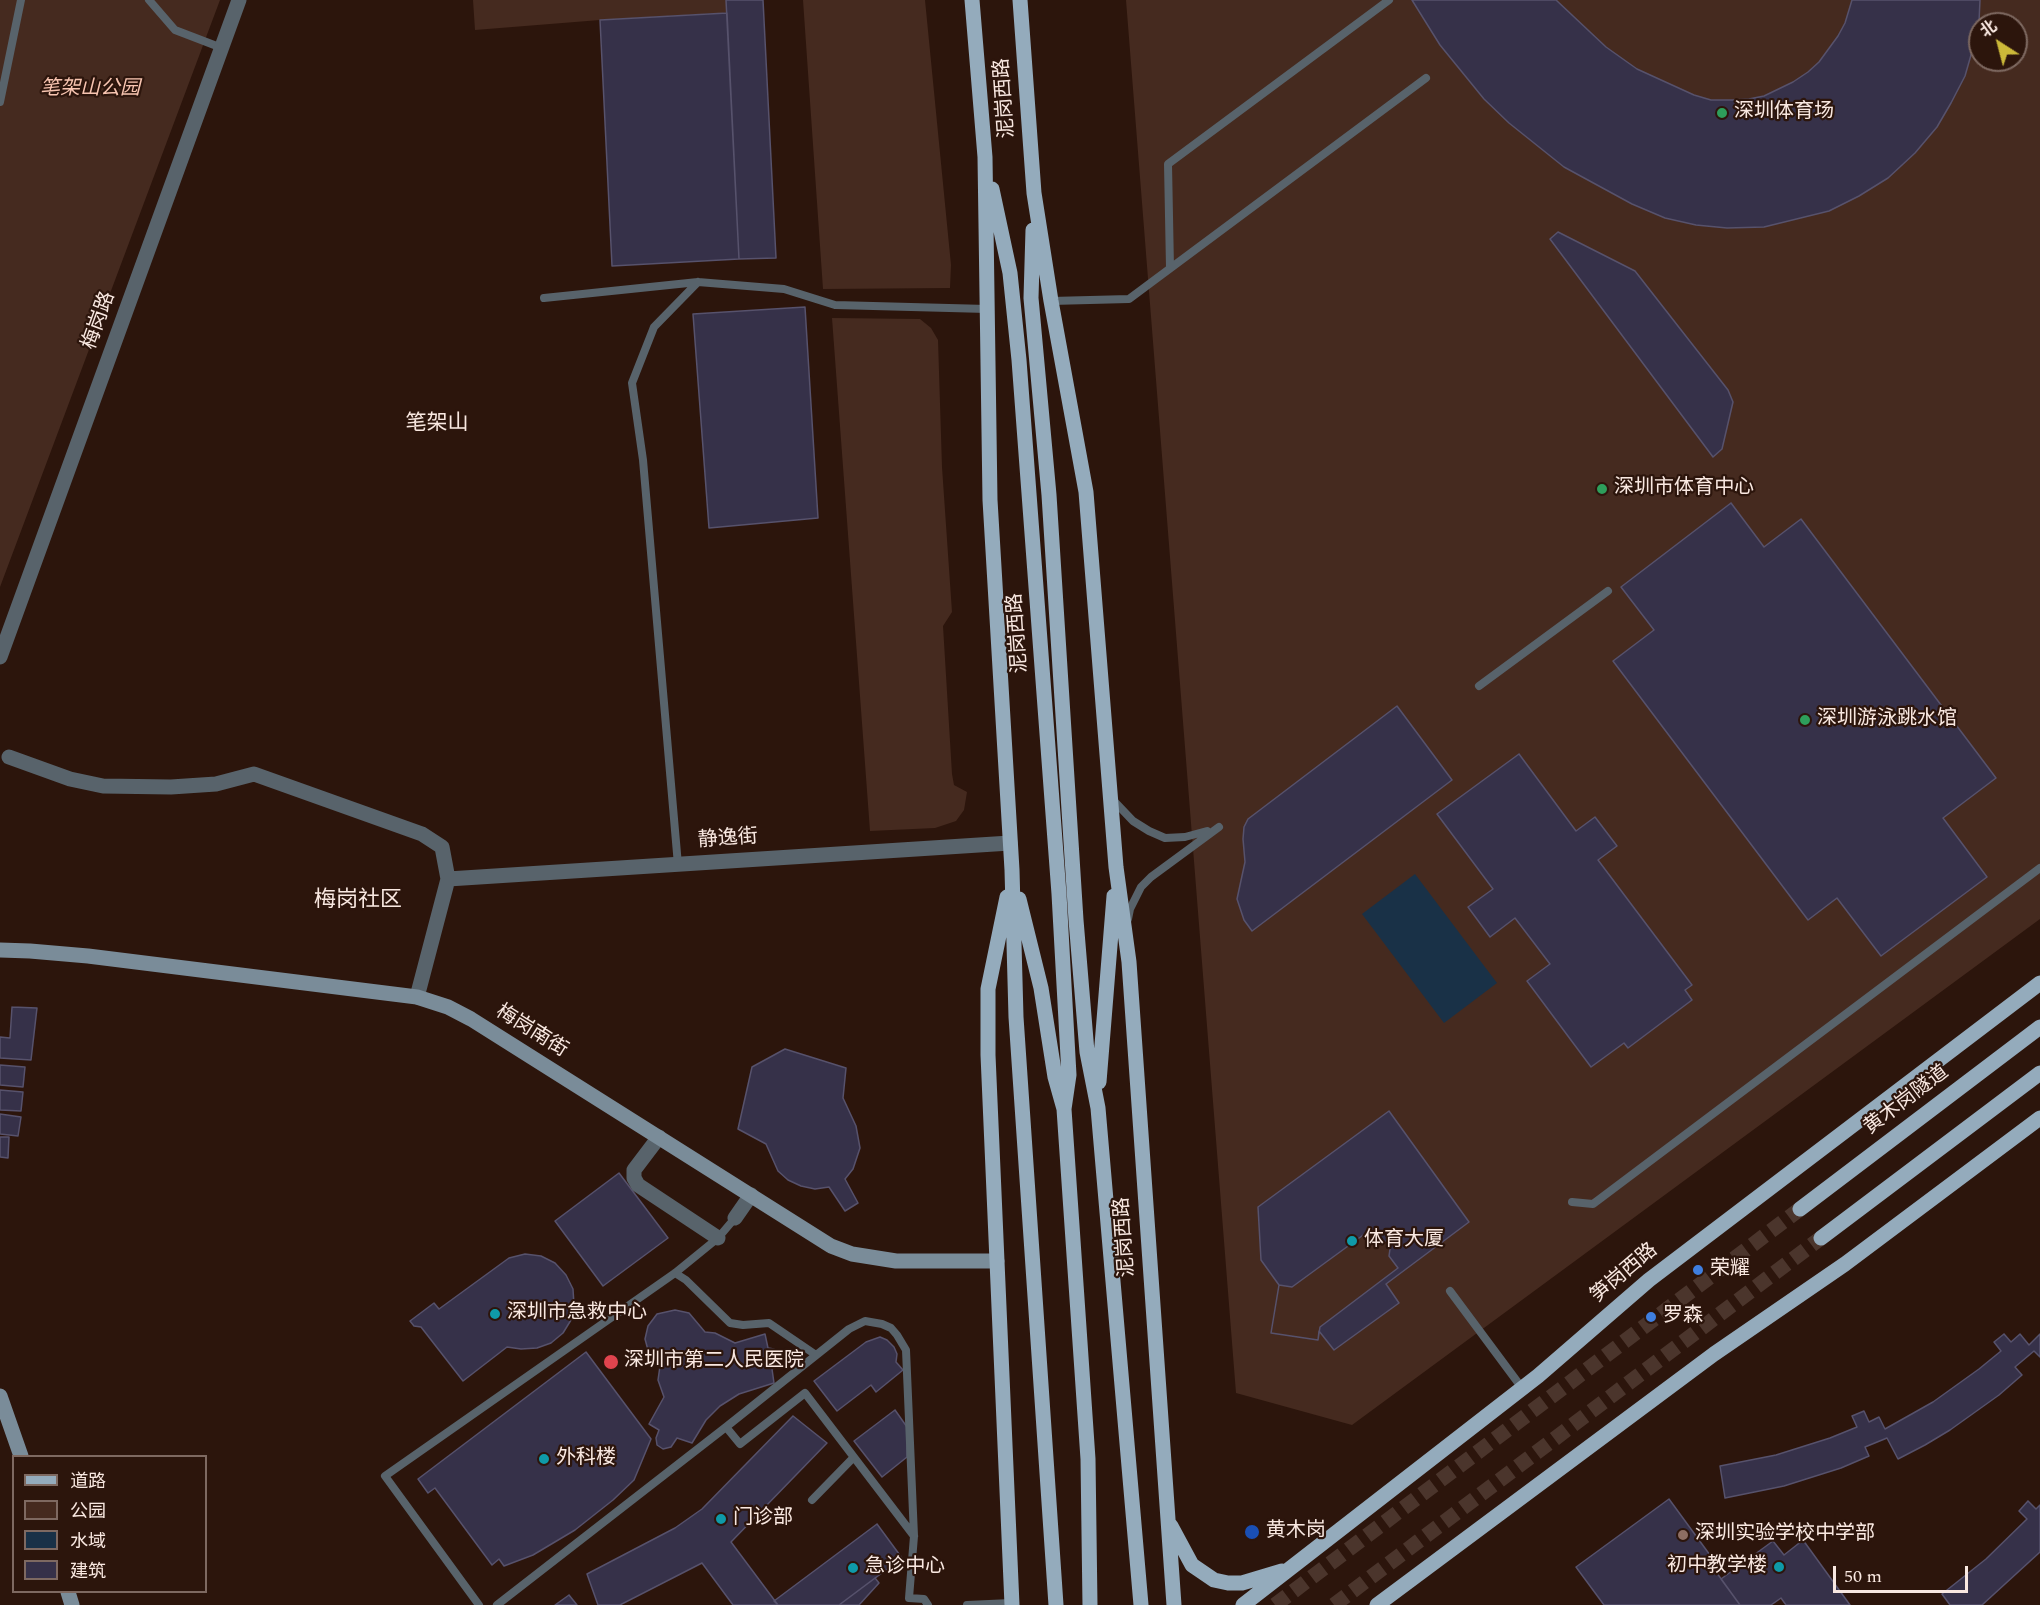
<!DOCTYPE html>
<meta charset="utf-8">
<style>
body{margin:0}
#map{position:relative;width:2040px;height:1605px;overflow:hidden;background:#2c150c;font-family:Spectral,"Noto Sans SC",serif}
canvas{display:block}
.legend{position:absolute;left:12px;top:1455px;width:195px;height:138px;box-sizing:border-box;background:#2c150c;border:2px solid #7e6961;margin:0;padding:8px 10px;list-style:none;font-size:18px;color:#f9e8e1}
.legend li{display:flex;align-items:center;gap:12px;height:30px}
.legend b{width:30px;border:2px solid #7e6961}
.north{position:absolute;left:1968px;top:12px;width:60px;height:60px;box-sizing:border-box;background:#2c150c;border:2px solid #7e6961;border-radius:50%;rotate:324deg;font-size:16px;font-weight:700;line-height:24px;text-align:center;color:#f9e8e1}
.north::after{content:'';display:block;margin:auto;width:21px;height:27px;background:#ccb939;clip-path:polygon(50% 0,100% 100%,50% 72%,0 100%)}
.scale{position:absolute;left:1833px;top:1566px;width:135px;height:27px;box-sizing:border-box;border:3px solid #f9e8e1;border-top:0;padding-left:8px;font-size:18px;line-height:21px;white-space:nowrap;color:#f9e8e1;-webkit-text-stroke:4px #2c150c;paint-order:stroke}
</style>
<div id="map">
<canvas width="2040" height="1605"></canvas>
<ul class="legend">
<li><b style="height:8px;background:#94abbc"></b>道路</li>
<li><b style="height:16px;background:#452a1f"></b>公园</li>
<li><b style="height:16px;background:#193147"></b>水域</li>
<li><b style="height:16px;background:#363149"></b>建筑</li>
</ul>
<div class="north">北</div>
<div class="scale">50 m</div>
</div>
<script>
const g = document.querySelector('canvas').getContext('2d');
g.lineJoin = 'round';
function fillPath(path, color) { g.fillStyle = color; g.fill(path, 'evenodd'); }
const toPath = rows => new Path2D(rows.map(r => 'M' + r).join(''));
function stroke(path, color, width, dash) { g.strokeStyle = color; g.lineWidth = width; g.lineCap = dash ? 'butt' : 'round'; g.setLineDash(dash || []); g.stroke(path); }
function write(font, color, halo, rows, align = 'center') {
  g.font = font + ' Spectral,"Noto Sans SC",serif'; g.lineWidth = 4.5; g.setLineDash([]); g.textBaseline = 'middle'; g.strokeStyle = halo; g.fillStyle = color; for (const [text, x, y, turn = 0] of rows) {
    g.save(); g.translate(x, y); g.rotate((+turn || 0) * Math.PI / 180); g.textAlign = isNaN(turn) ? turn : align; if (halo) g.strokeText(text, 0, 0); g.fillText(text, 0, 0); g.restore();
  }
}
fillPath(toPath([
 [0,0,220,0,0,587],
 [473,0,735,0,736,12,600,20,475,30],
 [803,0,925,0,951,265,950,288,823,289],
 [1126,0,2040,0,2040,919,1352,1425,1236,1393],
 [1980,24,2016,24,2016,60,1980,60],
 [832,318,920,319,931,328,938,340,942,467,952,612,943,626,952,774,954,785,967,792,964,810,956,821,935,828,870,831]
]), '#452a1f');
fillPath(toPath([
 [1415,874,1497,983,1444,1023,1362,914]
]), '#193147');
const building = toPath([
 [726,0,763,0,776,258,739,259,726,0],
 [1412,0,1556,0,1606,47,1637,69,1694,95,1711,100,1733,100,1749,99,1764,96,1793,82,1808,72,1819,62,1838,36,1845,23,1852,0,1980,0,1979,22,1973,48,1965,76,1951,103,1937,127,1915,153,1888,178,1859,196,1829,211,1764,227,1727,228,1696,225,1665,218,1632,204,1564,167,1509,123,1484,99,1440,45,1412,0],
 [727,13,739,259,612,266,600,20,727,13],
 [1558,232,1635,271,1728,390,1733,402,1722,449,1713,457,1550,239,1558,232],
 [805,307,818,518,709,528,693,314,805,307],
 [1731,503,1764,547,1801,519,1996,778,1943,818,1987,877,1881,956,1837,898,1808,920,1613,661,1654,630,1621,587,1731,503],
 [1397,706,1452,780,1252,931,1244,920,1237,899,1245,862,1243,839,1244,827,1248,819,1397,706],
 [1519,754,1576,831,1595,817,1617,846,1598,860,1692,985,1685,990,1692,1000,1628,1048,1624,1043,1591,1067,1527,981,1550,964,1515,918,1490,937,1468,907,1493,889,1437,814,1519,754],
 [12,1007,37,1008,31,1060,0,1058,0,1037,10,1038,12,1007],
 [785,1049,846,1068,843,1098,856,1126,860,1148,853,1169,845,1179,858,1203,845,1211,829,1187,815,1189,801,1186,788,1180,778,1171,766,1144,738,1129,752,1067,785,1049],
 [0,1065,25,1067,23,1087,0,1085,0,1065],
 [0,1090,23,1092,21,1111,0,1110,0,1090],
 [1389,1111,1469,1222,1386,1284,1399,1303,1334,1350,1319,1331,1318,1340,1271,1333,1279,1285,1261,1260,1258,1207,1389,1111],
 [0,1114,21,1117,18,1136,0,1134,0,1114],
 [0,1137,9,1137,8,1158,0,1157,0,1137],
 [619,1173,668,1238,603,1286,555,1221,619,1173],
 [1370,1230,1378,1240,1391,1242,1389,1256,1398,1268,1320,1327,1318,1340,1271,1333,1279,1285,1292,1287,1370,1230],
 [525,1254,541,1256,555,1263,566,1275,573,1289,574,1305,571,1320,563,1333,551,1343,537,1348,521,1349,507,1347,463,1381,421,1327,414,1326,410,1321,434,1303,439,1309,509,1258,525,1254],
 [675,1310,689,1313,705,1332,715,1333,735,1343,765,1334,768,1348,774,1349,779,1353,780,1360,777,1366,772,1369,774,1383,739,1394,720,1406,706,1420,692,1443,677,1438,671,1447,663,1449,657,1445,656,1438,659,1430,649,1424,664,1397,658,1380,660,1366,648,1350,645,1339,648,1326,657,1314,675,1310],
 [2004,1334,2011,1342,2020,1334,2029,1345,2040,1334,2040,1357,2034,1351,2015,1367,2022,1375,1999,1395,1950,1430,1925,1445,1898,1459,1887,1438,1865,1447,1869,1456,1841,1468,1784,1486,1725,1498,1720,1466,1776,1455,1830,1438,1857,1427,1852,1416,1864,1411,1869,1422,1879,1417,1885,1429,1933,1402,1979,1369,2001,1351,1994,1342,2004,1334],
 [880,1337,887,1340,894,1347,897,1354,896,1362,903,1370,876,1392,871,1385,837,1411,814,1381,866,1342,880,1337],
 [586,1352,651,1439,634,1480,613,1500,575,1530,533,1555,504,1566,499,1559,492,1565,435,1488,428,1493,418,1479,586,1352],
 [895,1410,907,1427,907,1457,882,1477,854,1441,895,1410],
 [793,1416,827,1443,731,1542,778,1605,733,1605,702,1563,620,1605,598,1605,587,1574,675,1528,702,1509,793,1416],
 [1669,1499,1718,1566,1714,1569,1740,1605,1604,1605,1576,1567,1669,1499],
 [2028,1501,2036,1509,2040,1505,2040,1552,1982,1605,1950,1605,1942,1594,1986,1559,2027,1519,2019,1511,2028,1501],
 [877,1524,902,1558,839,1605,778,1605,774,1601,877,1524],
 [1803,1540,1850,1605,1786,1605,1781,1598,1771,1605,1740,1605,1721,1579,1773,1541,1784,1555,1803,1540],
 [875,1578,879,1583,859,1605,839,1605,875,1578],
 [569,1595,577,1605,555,1605,569,1595]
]);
fillPath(building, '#363149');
stroke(building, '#57526c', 1.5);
stroke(toPath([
 [1275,1605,1800,1209],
 [1334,1605,1821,1238]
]), '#4b352c', 15, [15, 8]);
stroke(toPath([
 [149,0,175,30,222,48],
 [0,102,21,0],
 [1170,268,1168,164,1389,0],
 [544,298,698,282,784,289,835,305,987,309],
 [1051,301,1129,299,1426,78],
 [1479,686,1608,591],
 [1113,800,1133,821,1149,831,1165,838,1185,837,1207,831],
 [678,865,643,460,632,383,654,327,698,282],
 [1128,919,1130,909,1141,887,1151,877,1219,827],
 [1572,1202,1593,1204,2040,868],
 [675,1273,686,1280,730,1323,743,1325,769,1323,816,1355],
 [1450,1291,1522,1388],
 [726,1427,740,1444,805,1393,914,1536],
 [812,1500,854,1457],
 [479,1605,385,1476,675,1273,718,1238,735,1218],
 [497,1605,726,1427,849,1329,865,1321,882,1324,891,1328,897,1335,906,1350,914,1536,909,1598,924,1599,928,1605],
 [967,1605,1011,1603]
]), '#58636b', 8);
stroke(toPath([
 [0,657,239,0],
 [9,757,70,779,103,786,171,787,216,784,254,774,422,834,442,847,448,879,417,997],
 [448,879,1010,843],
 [659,1137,634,1170,634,1178,638,1185,718,1238],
 [735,1218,751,1195]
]), '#58636b', 15);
stroke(toPath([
 [0,950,30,951,88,956,417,997,448,1007,471,1019,831,1246,852,1254,896,1261,997,1261],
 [0,1396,21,1456],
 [68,1592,72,1605]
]), '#7a8c99', 15);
stroke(toPath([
 [972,0,985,157,990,500,1012,870,1016,1017,1056,1605],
 [1020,0,1034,193,1051,301,1086,492,1116,867,1129,962,1174,1605],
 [992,189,1010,273,1019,360,1059,894,1069,1075,1064,1109],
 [1033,230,1031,298,1049,495,1076,920,1087,1052,1098,1108,1141,1605],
 [1007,897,988,989,988,1055,1012,1605],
 [1019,899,1041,988,1055,1077,1064,1109,1088,1459,1090,1605],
 [1099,1082,1114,896],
 [1800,1209,2040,1027],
 [1821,1238,2040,1073],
 [1171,1526,1192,1565,1214,1580,1228,1583,1242,1583,1282,1571],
 [1243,1605,1538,1376,1649,1280,2040,983],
 [1377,1605,1714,1354,1845,1264,2040,1118]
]), '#94abbc', 15);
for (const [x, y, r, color] of [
 [1722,113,6,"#2e9e5b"],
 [1602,489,6,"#2e9e5b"],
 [1805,720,6,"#2e9e5b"],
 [1352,1241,6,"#0f9aa8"],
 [1698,1270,6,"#3f7fe0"],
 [495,1314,6,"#0f9aa8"],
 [1651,1317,6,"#3f7fe0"],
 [611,1362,8,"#e0444e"],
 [544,1459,6,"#0f9aa8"],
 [721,1519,6,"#0f9aa8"],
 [1252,1532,8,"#1a4fb4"],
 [1683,1535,6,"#8d6e63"],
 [1779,1567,6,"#0f9aa8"],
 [853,1568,6,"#0f9aa8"]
]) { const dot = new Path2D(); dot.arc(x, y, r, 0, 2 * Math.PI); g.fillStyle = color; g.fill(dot); stroke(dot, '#2c150c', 2); }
write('italic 20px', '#f7c4b0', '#2c150c', [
 ["笔架山公园",90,90]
]);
write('20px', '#f9e8e1', '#2c150c', [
 ["泥岗西路",1006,98,-94],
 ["梅岗路",100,321,-70],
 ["泥岗西路",1019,633,-94],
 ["静逸街",728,840,-4],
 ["梅岗南街",531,1032,32],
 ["黄木岗隧道",1907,1101,-37],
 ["泥岗西路",1126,1237,-94],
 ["笋岗西路",1625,1274,-40]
]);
write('20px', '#f9e8e1', '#2c150c', [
 ["深圳体育场",1734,113],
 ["深圳市体育中心",1614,489],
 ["深圳游泳跳水馆",1817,720],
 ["体育大厦",1364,1241],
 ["荣耀",1710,1270],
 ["深圳市急救中心",507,1314],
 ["罗森",1663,1317],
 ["深圳市第二人民医院",624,1362],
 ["外科楼",556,1459],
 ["门诊部",733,1519],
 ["黄木岗",1266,1532],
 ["深圳实验学校中学部",1695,1535],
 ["初中教学楼",1767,1567,"right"],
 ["急诊中心",865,1568]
], 'left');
write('21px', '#f9e8e1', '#2c150c', [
 ["笔架山",437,425]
]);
write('22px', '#f9e8e1', '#2c150c', [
 ["梅岗社区",358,902]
]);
</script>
